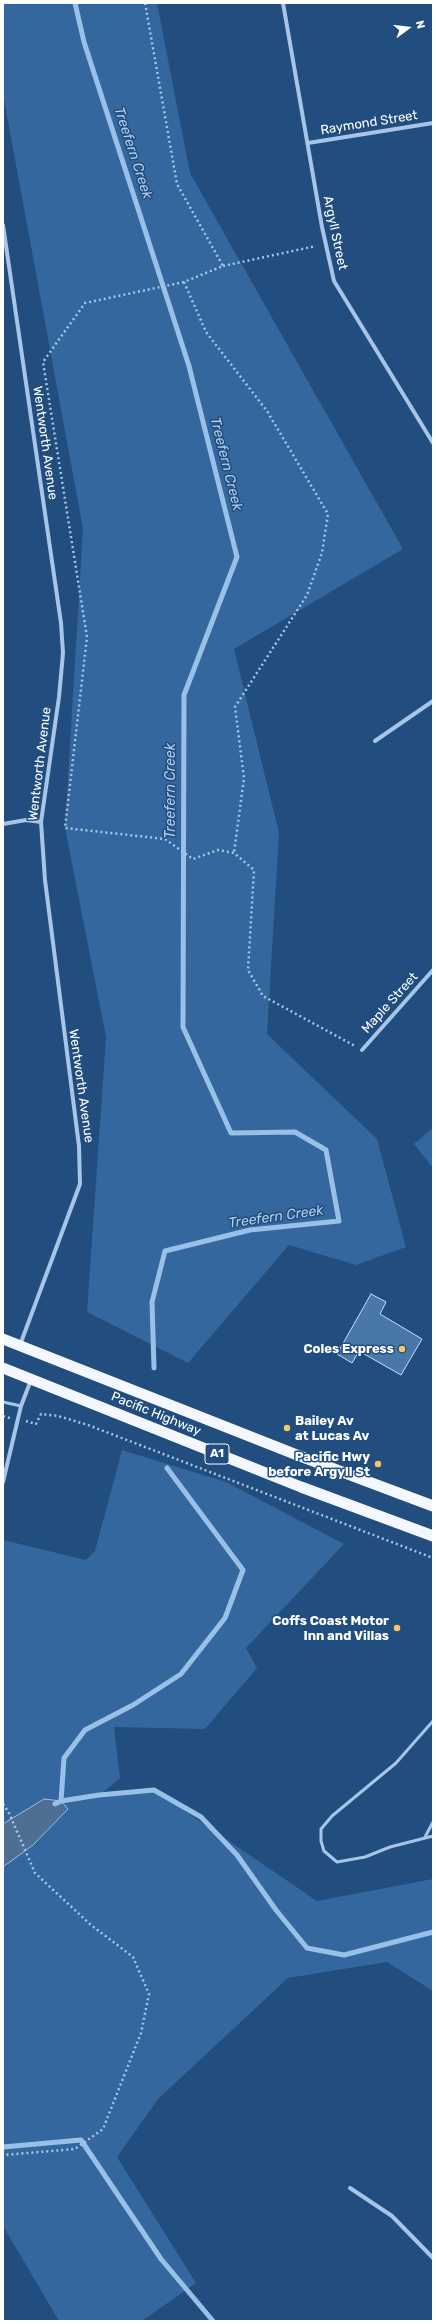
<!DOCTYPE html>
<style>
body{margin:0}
#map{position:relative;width:436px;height:2324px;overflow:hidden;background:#214d7f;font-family:Rubik,sans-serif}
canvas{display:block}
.frame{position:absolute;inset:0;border:4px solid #fff;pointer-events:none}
.north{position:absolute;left:388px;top:8px;width:40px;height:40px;-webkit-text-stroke:3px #214d7f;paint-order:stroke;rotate:75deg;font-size:11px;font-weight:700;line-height:16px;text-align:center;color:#fff}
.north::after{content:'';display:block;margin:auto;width:14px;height:18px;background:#fff;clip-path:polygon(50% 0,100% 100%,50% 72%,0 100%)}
</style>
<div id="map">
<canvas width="436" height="2324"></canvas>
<div class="frame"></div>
<div class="north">N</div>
</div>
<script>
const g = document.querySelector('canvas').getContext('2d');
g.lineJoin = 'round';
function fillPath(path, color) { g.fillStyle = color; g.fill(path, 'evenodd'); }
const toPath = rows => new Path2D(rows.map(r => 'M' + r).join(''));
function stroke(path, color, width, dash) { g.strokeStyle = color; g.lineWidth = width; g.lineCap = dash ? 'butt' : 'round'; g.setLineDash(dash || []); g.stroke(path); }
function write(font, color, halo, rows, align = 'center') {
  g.font = font + ' Rubik,sans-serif'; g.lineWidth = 3; g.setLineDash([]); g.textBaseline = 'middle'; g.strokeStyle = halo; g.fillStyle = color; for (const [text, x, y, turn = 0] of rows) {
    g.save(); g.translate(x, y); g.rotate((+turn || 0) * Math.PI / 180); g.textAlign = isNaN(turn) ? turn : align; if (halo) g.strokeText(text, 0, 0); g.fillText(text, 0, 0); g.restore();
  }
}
fillPath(toPath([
 [3,3,157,3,190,173,403,549,234,649,279,833,267,1034,377,1139,406,1247,356,1265,289,1245,188,1363,87,1312,106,1037,65,828,83,529,3,94],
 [433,1128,433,1168,414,1144],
 [122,1450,226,1482,344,1544,246,1648,257,1668,205,1729,114,1727,120,1778,100,1795,154,1790,317,1901,433,1879,433,1991,387,1962,288,1978,158,2099,117,2157,196,2283,142,2321,59,2321,3,2226,3,1867,8,1865,44,1799,3,1824,3,1540,86,1560,95,1551]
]), '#34679d');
const water = toPath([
 [44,1799,61,1801,68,1809,33,1845,3,1867,3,1824,44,1799]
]);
fillPath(water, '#4e6e93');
stroke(water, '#99c1e8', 1);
stroke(toPath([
 [75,3,84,42,189,366,237,557,184,695,183,1027,231,1133,295,1132,326,1150,339,1221,250,1230,165,1251,152,1302,154,1368],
 [61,1801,64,1758,85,1730,133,1705,181,1674,225,1618,243,1570,167,1468],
 [55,1804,61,1801,99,1795,154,1790,201,1817,237,1855,276,1910,307,1948,344,1955,433,1932],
 [3,2147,81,2140,161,2259,213,2321]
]), '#99c1e8', 5);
const building = toPath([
 [371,1294,386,1302,380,1314,422,1339,401,1375,359,1351,352,1363,337,1354,371,1294]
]);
fillPath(building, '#4977a8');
stroke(building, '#c9dff6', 1);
stroke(toPath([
 [145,3,177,184,223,266,184,282,85,303,43,362,87,637,65,828,165,839,193,859,218,850,234,853,254,870,248,970,263,996,355,1046],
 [223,266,316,246],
 [184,282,206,332,267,411,328,514,322,553,307,595,235,707,244,778,234,853],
 [3,1416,10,1418],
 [26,1421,36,1424,41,1414,58,1416,88,1425,433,1558],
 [3,1804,9,1813,35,1873,91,1925,133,1957,149,1994,141,2033,103,2129,75,2149,3,2155]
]), '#a6c5e7', 2.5, [2, 3]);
stroke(toPath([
 [3,1402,21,1406],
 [433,1721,396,1763,332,1816,321,1829,321,1841,324,1851,337,1862,365,1857,390,1847,433,1836],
 [425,1837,433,1822]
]), '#a6c5e7', 3);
stroke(toPath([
 [283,3,322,227,334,281,433,443],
 [308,143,433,123],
 [3,225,61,623,63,653,59,697,41,822,45,880,79,1146,80,1184,20,1345],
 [375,741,433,701],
 [3,824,26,820,41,822],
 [362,1050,433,970],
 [3,1482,21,1406,31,1380],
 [350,2188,392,2216,433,2258]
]), '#a6c5e7', 4);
stroke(toPath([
 [3,1339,297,1455,433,1506],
 [3,1368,301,1487,433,1536]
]), '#f4f8fe', 11);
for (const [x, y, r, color] of [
 [402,1349,4,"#f4c667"],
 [287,1428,4,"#f4c667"],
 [378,1464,4,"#f4c667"],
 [397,1628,4,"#f4c667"]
]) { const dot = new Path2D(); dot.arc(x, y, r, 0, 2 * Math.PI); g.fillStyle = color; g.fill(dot); stroke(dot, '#214d7f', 1.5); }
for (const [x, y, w] of [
 [217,1454,24]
]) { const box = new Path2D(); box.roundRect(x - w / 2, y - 10, w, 20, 3); g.fillStyle = '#214d7f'; g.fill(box); stroke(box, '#fff', 1); }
write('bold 12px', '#fff', null, [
 ["A1",217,1454]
]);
write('13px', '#fff', '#214d7f', [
 ["Raymond Street",369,123,-9],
 ["Argyll Street",335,233,78],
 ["Wentworth Avenue",45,443,82],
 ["Wentworth Avenue",40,764,-83],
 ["Maple Street",390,1003,-48],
 ["Wentworth Avenue",81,1086,82],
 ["Pacific Highway",156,1414,22]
]);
write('bold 13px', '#fff', '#214d7f', [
 ["Coles Express",394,1349],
 ["Bailey Av",295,1421,"left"],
 ["at Lucas Av",295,1436,"left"],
 ["Pacific Hwy",370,1457],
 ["before Argyll St",370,1472],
 ["Coffs Coast Motor",389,1621],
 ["Inn and Villas",389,1636]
], 'right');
write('italic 14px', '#b1cfef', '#214d7f', [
 ["Treefern Creek",133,153,72],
 ["Treefern Creek",226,464,76],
 ["Treefern Creek",171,791,-90],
 ["Treefern Creek",276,1217,-8]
]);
</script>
